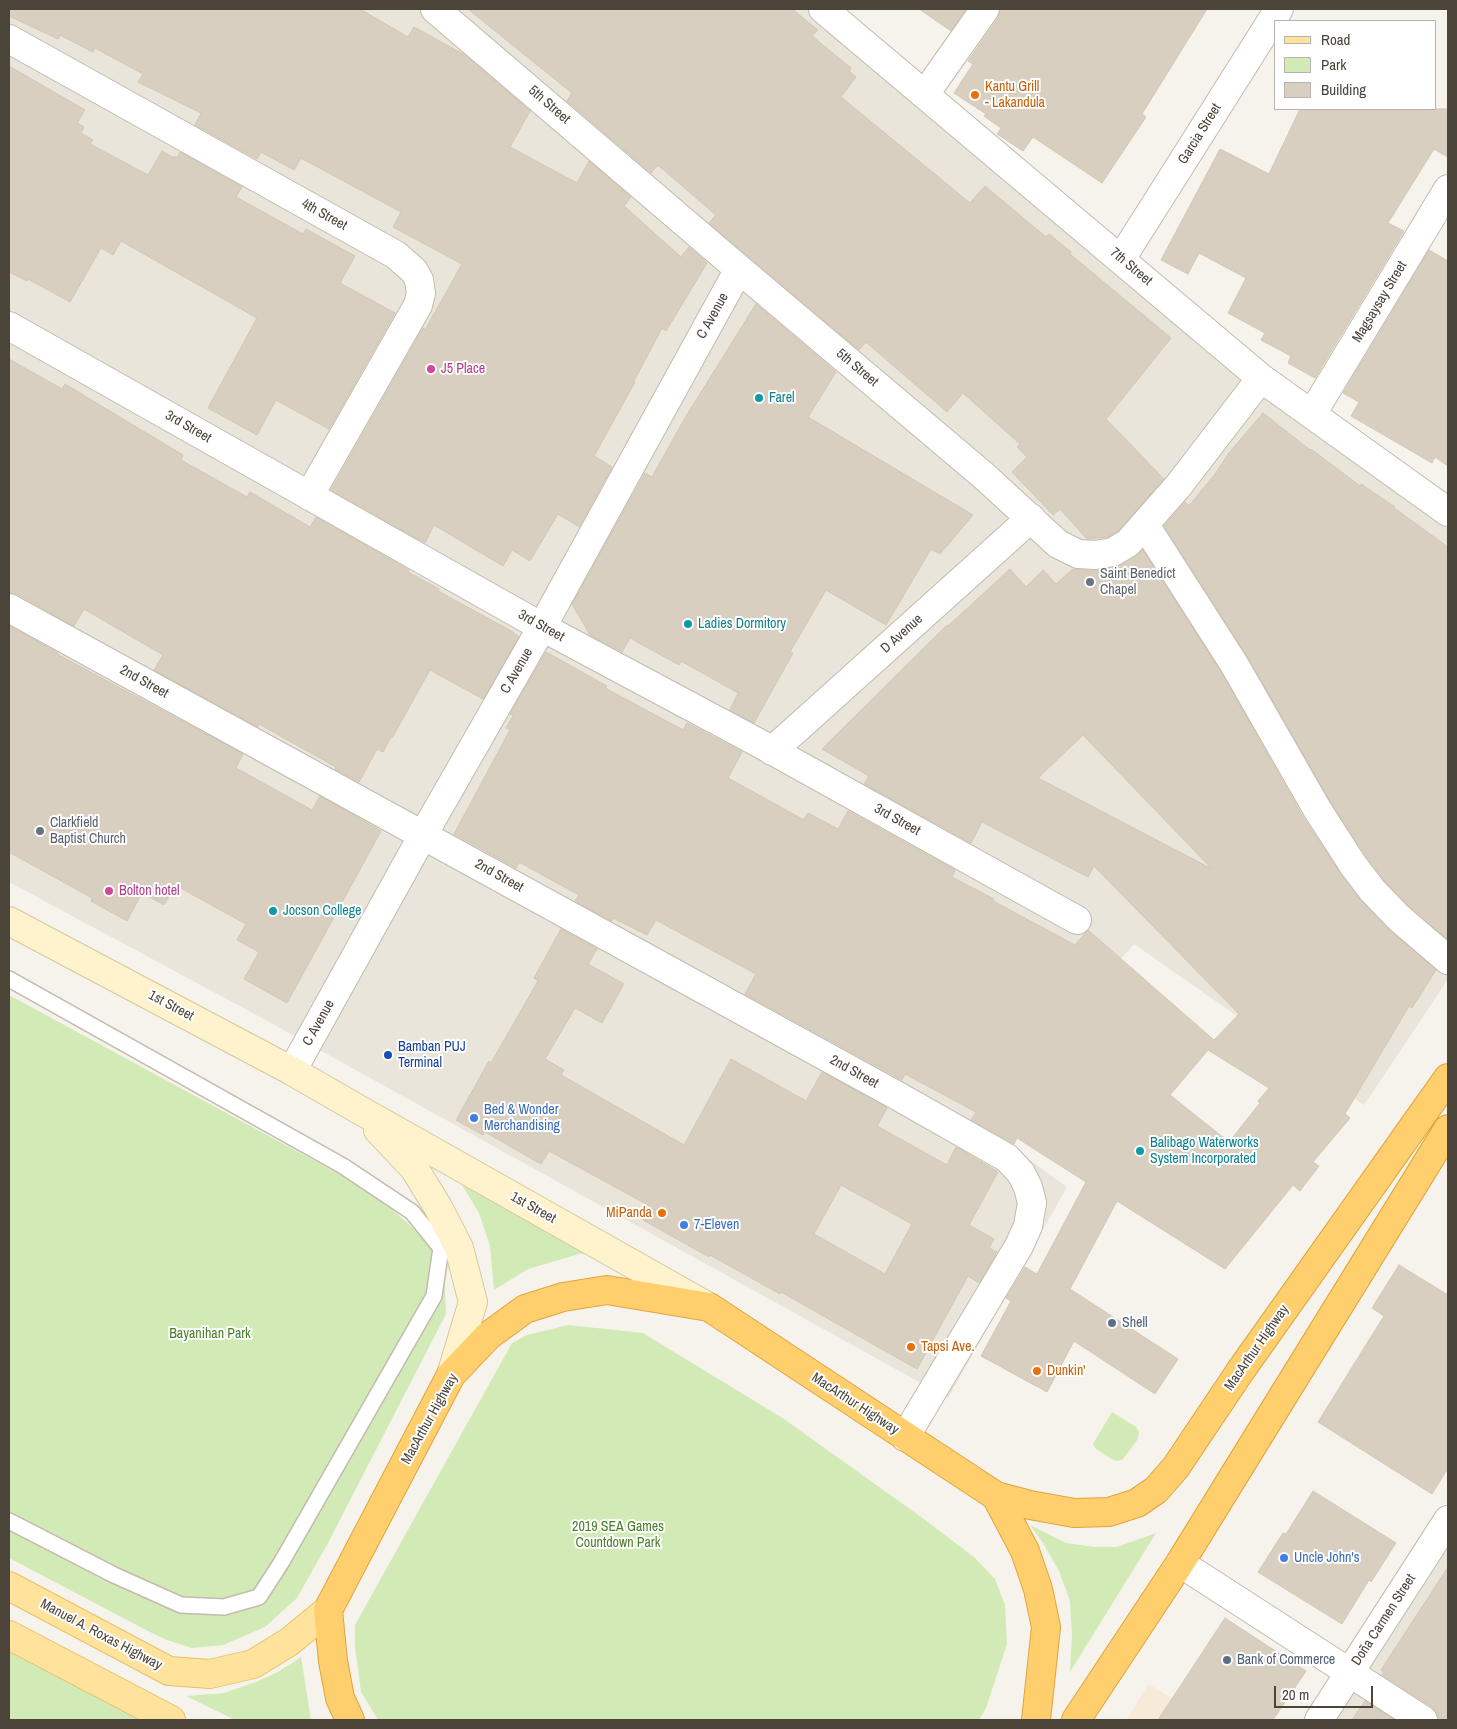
<!DOCTYPE html>
<meta charset="utf-8">
<style>
body{margin:0}
#map{position:relative;width:1457px;height:1729px;overflow:hidden;background:#f6f3ec;font-family:"Archivo Narrow",sans-serif}
canvas{display:block}
.frame{position:absolute;inset:0;border:10px solid #4b4439;pointer-events:none}
.legend{position:absolute;left:1274px;top:20px;width:162px;height:90px;box-sizing:border-box;background:#fff;border:1px solid #b7b4b0;margin:0;padding:6px 9px;list-style:none;font-size:15px;color:#4b4439}
.legend li{display:flex;align-items:center;gap:10px;height:25px}
.legend b{width:25px;border:1px solid #b7b4b0}
.scale{position:absolute;left:1274px;top:1686px;width:99px;height:22px;box-sizing:border-box;border:2px solid #4b4439;border-top:0;padding-left:6px;font-size:15px;line-height:18px;white-space:nowrap;color:#4b4439;-webkit-text-stroke:4px #fff;paint-order:stroke}
</style>
<div id="map">
<canvas width="1457" height="1729"></canvas>
<div class="frame"></div>
<ul class="legend">
<li><b style="height:6px;background:#ffe39c"></b>Road</li>
<li><b style="height:14px;background:#d2eab5"></b>Park</li>
<li><b style="height:14px;background:#d8cfc1"></b>Building</li>
</ul>
<div class="scale">20 m</div>
</div>
<script>
const g = document.querySelector('canvas').getContext('2d');
g.lineJoin = 'round';
function fillPath(path, color) { g.fillStyle = color; g.fill(path, 'evenodd'); }
const toPath = rows => new Path2D(rows.map(r => 'M' + r).join(''));
function stroke(path, color, width, dash) { g.strokeStyle = color; g.lineWidth = width; g.lineCap = dash ? 'butt' : 'round'; g.setLineDash(dash || []); g.stroke(path); }
function write(font, color, halo, rows, align = 'center') {
  g.font = font + ' "Archivo Narrow",sans-serif'; g.lineWidth = 4; g.setLineDash([]); g.textBaseline = 'middle'; g.strokeStyle = halo; g.fillStyle = color; for (const [text, x, y, turn = 0] of rows) {
    g.save(); g.translate(x, y); g.rotate((+turn || 0) * Math.PI / 180); g.textAlign = isNaN(turn) ? turn : align; if (halo) g.strokeText(text, 0, 0); g.fillText(text, 0, 0); g.restore();
  }
}
fillPath(toPath([
 [9,9,837,9,1448,516,1448,979,1364,1105,1134,944,1074,1011,1026,1018,972,1118,1067,1187,948,1398,260,1017,9,882],
 [1448,1533,1448,1720,1330,1720]
]), '#eae5da');
fillPath(toPath([
 [1149,1684,1206,1720,1126,1720]
]), '#f7ead8');
fillPath(toPath([
 [9,995,348,1179,379,1198,429,1242,444,1271,446,1314,328,1543,297,1598,265,1627,223,1645,192,1648,167,1640,148,1631,9,1558],
 [456,1175,600,1252,579,1254,528,1269,494,1290,490,1246,479,1213],
 [568,1325,643,1333,784,1419,924,1519,975,1558,995,1579,1005,1605,1007,1644,986,1708,979,1720,378,1720,361,1692,355,1647,355,1625,512,1343,527,1335],
 [1112,1412,1136,1427,1139,1432,1138,1439,1123,1459,1118,1461,1113,1460,1096,1449,1093,1444],
 [1030,1525,1066,1543,1094,1547,1117,1547,1156,1533,1070,1672,1072,1635,1070,1601,1059,1571,1043,1543],
 [9,1644,154,1720,9,1720],
 [301,1657,311,1720,235,1720,186,1696,224,1693,256,1682,278,1672]
]), '#d2eab5');
const building = toPath([
 [9,9,360,9,408,37,414,27,465,55,530,111,510,147,577,183,589,161,631,197,624,206,681,257,689,247,707,263,666,331,662,328,634,381,635,382,594,456,612,467,579,527,558,514,530,561,512,550,503,566,434,525,425,543,331,490,423,328,425,330,462,264,393,227,401,212,301,158,294,170,261,152,257,159,195,125,201,113,138,82,143,74,95,48,93,52,60,35,58,39,9,16,9,9],
 [468,9,792,9,818,30,812,36,851,68,849,71,856,77,841,97,970,203,985,186,1046,237,1049,234,1071,252,1070,254,1171,338,1106,419,1164,479,1118,531,1108,537,1087,539,1060,509,1053,515,1012,472,1027,457,1017,447,1020,444,963,393,947,412,866,342,859,350,709,223,716,215,658,165,651,173,567,101,572,93,468,9],
 [919,9,966,9,951,31,919,9],
 [1000,9,1207,9,1142,114,1146,117,1102,183,1033,137,1023,151,997,134,1001,128,984,116,986,114,954,93,973,64,968,61,998,18,1000,9],
 [9,66,85,110,77,123,84,127,81,133,93,140,90,144,148,175,162,151,174,158,174,156,177,158,180,152,242,187,236,197,303,234,306,229,355,256,340,283,395,313,329,429,276,400,257,435,208,408,257,318,121,241,113,255,101,248,70,302,28,279,27,281,9,272,9,66],
 [1300,109,1448,109,1448,157,1434,149,1388,223,1404,231,1315,378,1288,363,1291,356,1261,340,1265,333,1228,313,1246,278,1199,253,1188,274,1161,260,1220,149,1269,174,1300,109],
 [1429,250,1448,261,1448,466,1435,457,1432,463,1351,416,1359,402,1343,393,1429,250],
 [756,304,836,372,808,417,973,515,940,554,931,549,886,625,826,590,790,652,793,653,754,723,730,710,738,693,681,661,679,665,630,638,622,652,590,635,572,604,645,473,652,477,685,418,756,304],
 [9,359,62,389,65,384,183,455,181,460,247,497,250,492,310,527,316,517,409,570,408,572,439,589,438,591,513,632,519,637,483,699,430,670,392,738,391,737,383,752,377,749,359,782,335,769,336,767,259,724,258,727,154,670,163,655,84,609,74,626,17,594,9,592,9,359],
 [1263,413,1310,450,1311,449,1360,486,1361,484,1395,507,1394,508,1448,547,1448,940,1410,907,1384,880,1366,856,1330,801,1247,656,1164,526,1185,502,1189,506,1215,474,1229,453,1263,413],
 [1143,550,1221,672,1303,817,1341,874,1361,901,1388,929,1436,970,1412,1008,1409,1006,1345,1114,1350,1118,1313,1162,1319,1166,1300,1191,1293,1185,1225,1269,1117,1201,1070,1289,1178,1359,1155,1394,1074,1341,1047,1392,981,1356,1011,1301,1006,1298,1025,1267,1037,1274,1086,1182,1017,1138,1014,1144,971,1120,976,1112,905,1074,902,1080,745,994,756,974,656,920,647,935,613,918,612,921,575,901,579,895,519,862,516,868,454,834,510,730,506,728,513,716,510,714,546,652,607,686,605,688,683,730,687,723,742,752,728,778,804,820,808,813,838,829,848,811,955,870,952,877,994,899,993,901,1075,945,1088,930,1214,1040,1239,1014,1094,866,1088,877,982,822,971,843,864,784,869,776,822,749,947,625,948,626,1010,569,1026,587,1043,570,1056,584,1073,569,1094,571,1116,567,1136,556,1143,550],
 [1083,735,1212,869,1038,778,1083,735],
 [1208,1050,1269,1088,1258,1101,1260,1103,1229,1142,1170,1095,1208,1050],
 [9,626,58,653,57,654,243,754,236,768,312,810,320,796,381,831,287,1003,244,979,259,952,237,940,246,924,175,885,164,905,142,893,127,921,91,901,92,898,9,852,9,626],
 [561,929,597,949,588,964,624,984,602,1023,575,1008,545,1059,564,1070,561,1075,684,1145,731,1059,806,1101,822,1072,887,1108,877,1126,947,1165,956,1147,998,1172,969,1225,994,1239,989,1248,997,1252,979,1283,968,1276,917,1369,781,1292,780,1294,710,1255,709,1257,643,1220,650,1206,549,1151,541,1164,485,1132,483,1135,456,1120,489,1061,491,1063,538,981,534,978,561,929],
 [841,1185,912,1224,885,1274,814,1234,841,1185],
 [1399,1265,1448,1295,1448,1468,1432,1494,1318,1422,1384,1316,1372,1308,1399,1265],
 [1313,1491,1396,1543,1371,1582,1369,1580,1342,1624,1258,1572,1283,1533,1286,1534,1313,1491],
 [1448,1567,1448,1720,1439,1720,1437,1713,1432,1707,1382,1675,1384,1672,1381,1670,1448,1567],
 [1225,1618,1306,1671,1273,1720,1158,1720,1225,1618],
 [1365,1701,1395,1720,1352,1720,1365,1701]
]);
fillPath(building, '#d8cfc1');
stroke(building, '#d3c7b4', 1);
const lane = toPath([
 [9,979,343,1166,412,1212,441,1248,434,1296,281,1563,259,1597,224,1607,181,1605,114,1575,9,1521]
]);
const street = toPath([
 [435,9,739,269,984,476,1058,544,1078,554,1095,555,1113,552,1128,543,1179,485,1261,378],
 [823,9,1261,378,1448,512],
 [9,39,396,255,414,271,419,280,421,293,418,305,309,496],
 [925,94,985,9],
 [1121,259,1279,9],
 [9,326,542,627,757,742,1077,920],
 [1312,414,1448,189],
 [1145,525,1234,664,1317,809,1353,865,1372,890,1399,918,1448,960],
 [9,608,896,1095,1007,1158,1021,1173,1028,1187,1032,1203,1028,1226,1019,1246,905,1437],
 [772,751,1031,518],
 [292,1071,423,835,542,627,739,269],
 [1180,1563,1423,1720],
 [1319,1720,1448,1520]
]);
const secondary = toPath([
 [9,921,292,1071,358,1109,705,1305],
 [378,1130,414,1168,438,1207,459,1248,473,1302,451,1375]
]);
const primary = toPath([
 [9,1586,169,1671,210,1674,253,1664,289,1642,328,1610],
 [9,1635,171,1720]
]);
const highway = toPath([
 [996,1496,1025,1551,1038,1589,1046,1627,1036,1720],
 [350,1720,340,1698,333,1661,328,1610,451,1375,488,1336,525,1309,563,1297,607,1290,709,1307,996,1496,1030,1505,1074,1513,1109,1512,1137,1503,1156,1490,1176,1467,1241,1370,1448,1078],
 [1076,1720,1180,1563,1448,1129]
]);
stroke(lane, '#c2bbae', 18);
stroke(street, '#c2bbae', 30);
stroke(secondary, '#d6c79b', 30);
stroke(primary, '#e6c16a', 30);
stroke(highway, '#e0a43c', 30);
stroke(lane, '#fff', 15);
stroke(street, '#fff', 28);
stroke(secondary, '#fff3cd', 28);
stroke(primary, '#ffe39c', 28);
stroke(highway, '#ffcf6e', 28);
for (const [x, y, r, color] of [
 [975,95,5,"#e8710a"],
 [431,369,5,"#d1479c"],
 [759,398,5,"#0f9aa8"],
 [1090,582,5,"#6b7280"],
 [688,624,5,"#0f9aa8"],
 [40,831,5,"#6b7280"],
 [109,891,5,"#d1479c"],
 [273,911,5,"#0f9aa8"],
 [388,1055,5,"#1a4fb4"],
 [474,1118,5,"#3f7fe0"],
 [1140,1151,5,"#0f9aa8"],
 [662,1213,5,"#e8710a"],
 [684,1225,5,"#3f7fe0"],
 [1112,1323,5,"#5c6f8a"],
 [911,1347,5,"#e8710a"],
 [1037,1371,5,"#e8710a"],
 [1284,1558,5,"#3f7fe0"],
 [1227,1660,5,"#5c6f8a"]
]) { const dot = new Path2D(); dot.arc(x, y, r, 0, 2 * Math.PI); g.fillStyle = color; g.fill(dot); stroke(dot, '#fff', 2); }
write('14px', '#c56008', '#fff', [
 ["Kantu Grill",985,87],
 ["- Lakandula",985,103],
 ["MiPanda",652,1213,"right"],
 ["Tapsi Ave.",921,1347],
 ["Dunkin'",1047,1371]
], 'left');
write('14px', '#4b4439', '#fff', [
 ["5th Street",549,105,41],
 ["Garcia Street",1200,134,-58],
 ["4th Street",324,215,29],
 ["7th Street",1131,267,40],
 ["Magsaysay Street",1380,302,-59],
 ["C Avenue",713,316,-61],
 ["5th Street",857,368,40],
 ["3rd Street",188,427,30],
 ["3rd Street",541,626,29],
 ["D Avenue",902,634,-42],
 ["C Avenue",517,671,-60],
 ["2nd Street",144,682,29],
 ["3rd Street",897,820,29],
 ["2nd Street",499,876,29],
 ["1st Street",171,1006,28],
 ["C Avenue",319,1023,-61],
 ["2nd Street",854,1072,29],
 ["1st Street",533,1208,29],
 ["MacArthur Highway",1257,1348,-55],
 ["MacArthur Highway",855,1404,33],
 ["MacArthur Highway",430,1419,-61],
 ["Doña Carmen Street",1384,1620,-57],
 ["Manuel A. Roxas Highway",101,1635,28]
]);
write('14px', '#b23c85', '#fff', [
 ["J5 Place",441,369],
 ["Bolton hotel",119,891]
], 'left');
write('14px', '#0d838f', '#fff', [
 ["Farel",769,398],
 ["Ladies Dormitory",698,624],
 ["Jocson College",283,911],
 ["Balibago Waterworks",1150,1143],
 ["System Incorporated",1150,1159]
], 'left');
write('14px', '#5b616d', '#fff', [
 ["Saint Benedict",1100,574],
 ["Chapel",1100,590],
 ["Clarkfield",50,823],
 ["Baptist Church",50,839]
], 'left');
write('14px', '#164399', '#fff', [
 ["Bamban PUJ",398,1047],
 ["Terminal",398,1063]
], 'left');
write('14px', '#366cbe', '#fff', [
 ["Bed & Wonder",484,1110],
 ["Merchandising",484,1126],
 ["7-Eleven",694,1225],
 ["Uncle John's",1294,1558]
], 'left');
write('14px', '#4e5e75', '#fff', [
 ["Shell",1122,1323],
 ["Bank of Commerce",1237,1660]
], 'left');
write('14px', '#4a7f2a', '#fff', [
 ["Bayanihan Park",210,1334],
 ["2019 SEA Games",618,1527],
 ["Countdown Park",618,1543]
]);
</script>
